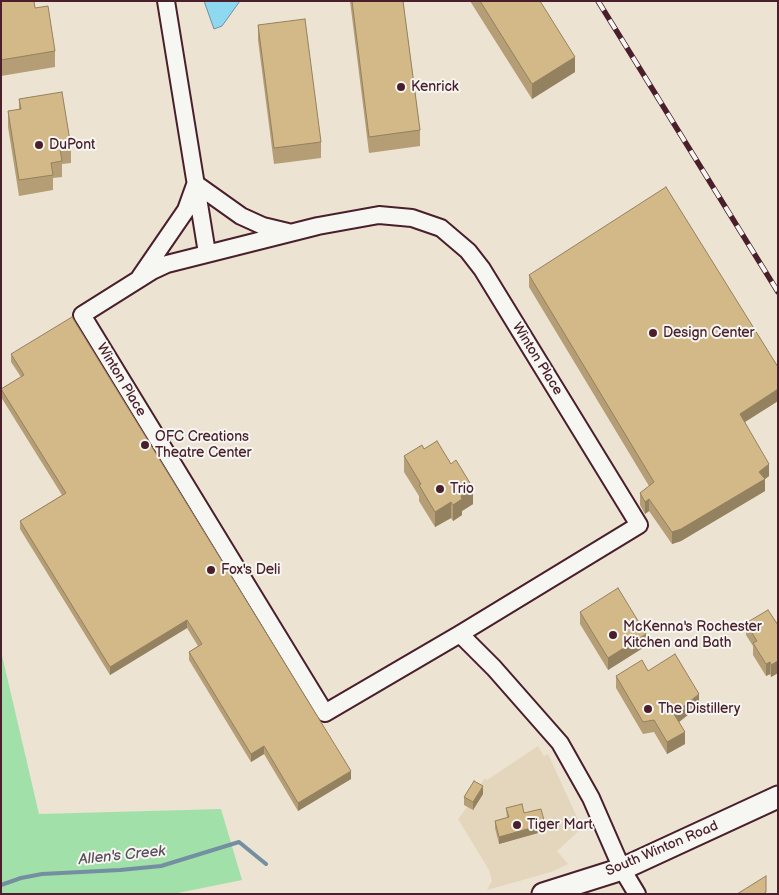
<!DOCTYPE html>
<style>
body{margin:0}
#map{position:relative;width:779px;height:895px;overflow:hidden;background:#ece3d2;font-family:"Balsamiq Sans",sans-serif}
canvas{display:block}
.frame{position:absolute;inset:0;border:2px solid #4a1f2b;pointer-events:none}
</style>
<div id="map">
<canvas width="779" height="895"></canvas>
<div class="frame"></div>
</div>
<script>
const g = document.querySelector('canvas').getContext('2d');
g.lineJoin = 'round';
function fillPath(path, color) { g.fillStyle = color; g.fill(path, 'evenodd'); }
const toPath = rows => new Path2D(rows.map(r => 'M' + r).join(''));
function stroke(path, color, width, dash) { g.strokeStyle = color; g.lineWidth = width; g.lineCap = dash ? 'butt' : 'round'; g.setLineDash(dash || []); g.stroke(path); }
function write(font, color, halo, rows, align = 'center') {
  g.font = font + ' "Balsamiq Sans",sans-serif'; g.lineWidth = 4; g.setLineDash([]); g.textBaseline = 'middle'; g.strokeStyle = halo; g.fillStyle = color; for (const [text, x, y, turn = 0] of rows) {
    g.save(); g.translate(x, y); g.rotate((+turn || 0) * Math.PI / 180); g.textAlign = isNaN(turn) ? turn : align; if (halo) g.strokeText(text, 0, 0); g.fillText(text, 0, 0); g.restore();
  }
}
fillPath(toPath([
 [538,746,544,756,548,754,582,828,557,851,568,864,551,872,487,890,492,881,489,870,458,819,467,807,464,805,474,789,476,790,485,778,487,780]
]), '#e4d6bc');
fillPath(toPath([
 [1,651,39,814,221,809,242,880,173,894,1,894]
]), '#a1e1a9');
const water = toPath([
 [204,1,240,1,222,26,214,29,204,1]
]);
fillPath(water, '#8fd9f0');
stroke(water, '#738fa1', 1);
stroke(toPath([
 [1,885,21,878,42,874,120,870,161,866,239,842,266,864]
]), '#738fa1', 4);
const minor = toPath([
 [166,1,207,253],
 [196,184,241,216,263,226,288,232],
 [379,215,412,218,441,228,468,251,482,269,639,525,460,634,325,713,82,315,152,271,167,264,318,226,379,215],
 [140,277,186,210,195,185],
 [460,634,494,668,560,743,591,798,622,869,637,894]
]);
const major = toPath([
 [543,894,622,869,778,797]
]);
stroke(minor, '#4a1f2b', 20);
stroke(major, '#4a1f2b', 25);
stroke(minor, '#f6f6f2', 16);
stroke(major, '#f6f6f2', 21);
const rail = toPath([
 [598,1,778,292]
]);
stroke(rail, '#4a1f2b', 5.5);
stroke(rail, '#f6f6f2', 4, [11]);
fillPath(toPath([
 [1,1,35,8,55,51,55,67,1,76],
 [350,1,403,1,420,130,420,146,369,153],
 [470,1,540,1,575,72,532,99],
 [258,25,321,142,321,158,274,164,258,40],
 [19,99,71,147,71,163,62,164,62,177,53,178,53,190,19,196,8,127,8,111,19,110],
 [529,275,778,401,745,422,769,476,765,479,765,491,681,541,672,544,649,511,645,514,640,505,640,493,649,486,529,287],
 [11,354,351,779,298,811,264,754,251,762,189,660,189,652,198,646,187,628,110,675,20,529,20,521,62,495,1,397,1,389,21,377,11,362],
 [424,449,473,504,462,511,462,515,453,521,451,518,435,527,419,501,419,496,404,472,404,456],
 [580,612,646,646,608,670,580,624],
 [746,623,778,625,778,673,771,677,770,674,766,676,753,655,753,646,746,635],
 [648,671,699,706,679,722,685,744,667,754,654,732,643,734,616,688,616,676],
 [483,794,473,810,464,805,464,797],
 [506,808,524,813,545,831,499,844,495,828,495,821,507,818]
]), '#b59e75');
fillPath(toPath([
 [575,57,575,72,532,99,532,84],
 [778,389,778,401,740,425,740,414],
 [769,464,769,476,765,479,765,491,681,541,672,544,672,532],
 [473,488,473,504,462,511,462,515,453,521,453,505,461,496],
 [649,499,649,511,645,514,645,502],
 [451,502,451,518,435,527,435,512],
 [187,620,187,628,110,675,110,667],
 [646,634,646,646,608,670,608,658],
 [778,661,778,673,771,677,771,665],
 [770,662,770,674,766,676,766,664],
 [699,694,699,706,674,726,674,714],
 [685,732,685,744,667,754,667,742],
 [264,746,264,754,251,762,251,754],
 [351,771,351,779,298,811,298,803],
 [483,786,483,794,473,810,473,802],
 [545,824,545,831,499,844,499,837]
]), '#94815f');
const building = toPath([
 [1,1,34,1,35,8,48,6,55,51,1,60,1,1],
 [352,1,403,1,420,130,369,137,352,1],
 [480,1,540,1,575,57,532,84,480,1],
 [305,19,321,142,274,148,258,25,305,19],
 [62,92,71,147,60,149,62,161,51,163,53,175,19,180,8,111,21,109,19,99,62,92],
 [666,187,778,367,778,389,740,414,769,464,759,472,765,479,681,529,672,532,649,499,645,502,640,493,654,482,529,275,666,187],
 [72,317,351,771,298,803,264,746,251,754,189,652,202,644,187,620,110,667,20,521,66,493,1,389,24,375,11,354,72,317],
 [437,441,451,464,456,460,473,488,461,496,462,499,453,505,451,502,435,512,419,485,421,484,404,456,422,445,424,449,437,441],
 [618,588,646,634,608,658,580,612,618,588],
 [768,610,778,625,778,661,771,665,770,662,766,664,753,643,757,641,746,623,768,610],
 [675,654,699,694,674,714,685,732,667,742,654,720,643,722,616,676,642,660,648,671,675,654],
 [474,781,483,786,473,802,464,797,474,781],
 [522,804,524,813,541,809,545,824,499,837,495,821,509,817,506,808,522,804],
 [766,876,766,892,763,894,737,894,766,876]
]);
fillPath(building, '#d3b888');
stroke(building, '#94815f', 1);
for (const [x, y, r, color] of [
 [401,87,5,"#4a1f2b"],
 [39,145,5,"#4a1f2b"],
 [653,333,5,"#4a1f2b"],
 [145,445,5,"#4a1f2b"],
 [440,489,5,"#4a1f2b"],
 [211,570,5,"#4a1f2b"],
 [613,635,5,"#4a1f2b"],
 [648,709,5,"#4a1f2b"],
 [517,825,5,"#4a1f2b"]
]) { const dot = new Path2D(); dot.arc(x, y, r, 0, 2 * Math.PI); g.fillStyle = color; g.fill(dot); stroke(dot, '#f6f6f2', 2); }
write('14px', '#4a1f2b', '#f6f6f2', [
 ["Kenrick",411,87],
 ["DuPont",49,145],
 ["Design Center",663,333],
 ["OFC Creations",155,437],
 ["Theatre Center",155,453],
 ["Trio",450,489],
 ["Fox's Deli",221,570],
 ["McKenna's Rochester",623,627],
 ["Kitchen and Bath",623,643],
 ["The Distillery",658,709],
 ["Tiger Mart",527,825]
], 'left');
write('14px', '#4a1f2b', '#f6f6f2', [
 ["Winton Place",537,359,58],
 ["Winton Place",121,380,59],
 ["South Winton Road",662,849,-23]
]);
write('italic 15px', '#5b4e5c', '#f6f6f2', [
 ["Allen's Creek",122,856,-6]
]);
</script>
